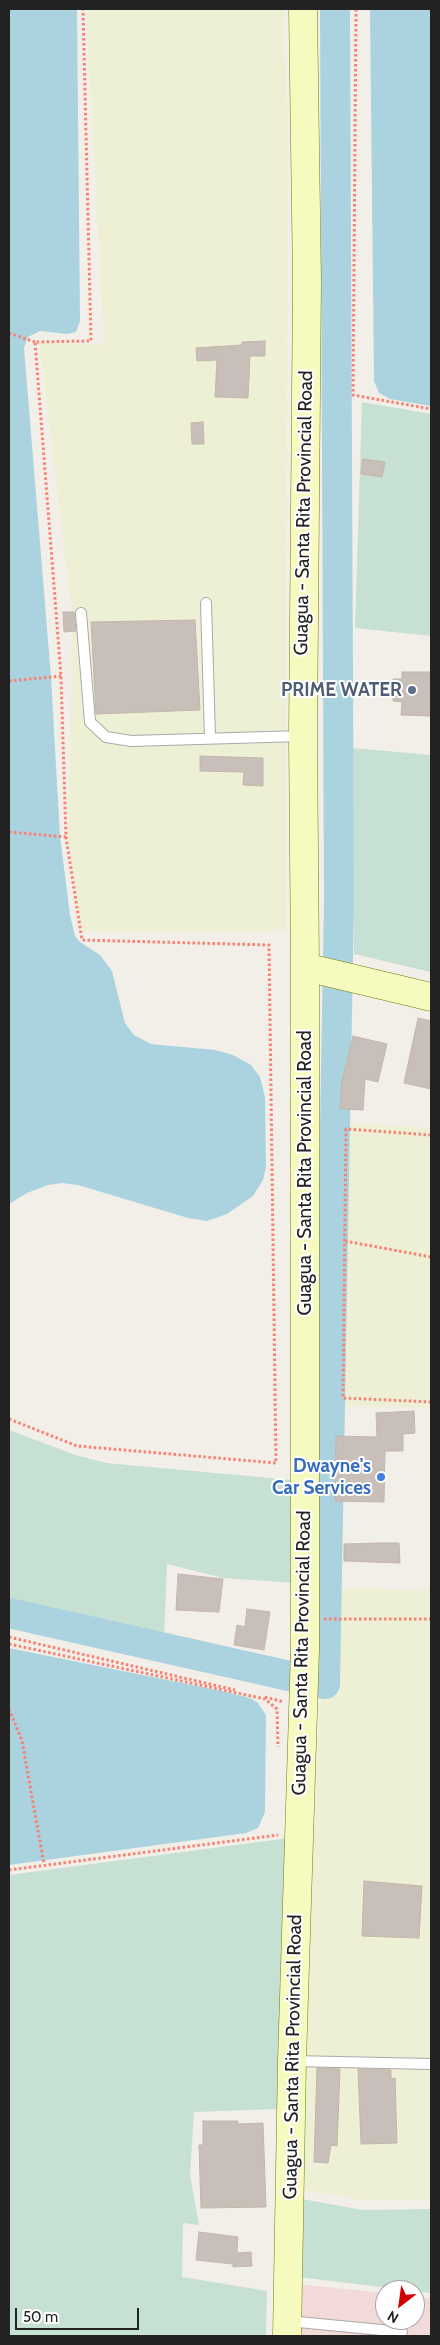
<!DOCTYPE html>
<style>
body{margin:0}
#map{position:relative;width:440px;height:2345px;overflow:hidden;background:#f2efe9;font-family:Cabin,sans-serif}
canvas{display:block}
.frame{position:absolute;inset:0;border:10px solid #222;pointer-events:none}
.north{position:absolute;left:375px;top:2280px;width:50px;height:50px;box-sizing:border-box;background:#fff;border:1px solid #a7a7a7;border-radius:50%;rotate:210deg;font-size:14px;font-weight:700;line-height:20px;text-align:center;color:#222}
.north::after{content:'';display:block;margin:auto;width:18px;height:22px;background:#d40000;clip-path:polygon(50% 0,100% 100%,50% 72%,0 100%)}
.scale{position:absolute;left:15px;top:2308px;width:124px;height:22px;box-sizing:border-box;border:2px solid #222;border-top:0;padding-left:6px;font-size:15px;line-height:18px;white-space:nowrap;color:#222;-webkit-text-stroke:4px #fff;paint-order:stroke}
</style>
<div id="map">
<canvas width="440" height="2345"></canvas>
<div class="frame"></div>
<div class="north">N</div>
<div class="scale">50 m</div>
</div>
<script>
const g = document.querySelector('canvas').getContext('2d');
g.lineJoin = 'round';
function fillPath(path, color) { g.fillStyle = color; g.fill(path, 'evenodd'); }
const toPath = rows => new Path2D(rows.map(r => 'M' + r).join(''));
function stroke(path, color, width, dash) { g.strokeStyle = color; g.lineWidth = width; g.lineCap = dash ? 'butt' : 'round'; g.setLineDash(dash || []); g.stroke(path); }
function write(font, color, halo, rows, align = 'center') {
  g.font = font + ' Cabin,sans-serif'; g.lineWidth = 4; g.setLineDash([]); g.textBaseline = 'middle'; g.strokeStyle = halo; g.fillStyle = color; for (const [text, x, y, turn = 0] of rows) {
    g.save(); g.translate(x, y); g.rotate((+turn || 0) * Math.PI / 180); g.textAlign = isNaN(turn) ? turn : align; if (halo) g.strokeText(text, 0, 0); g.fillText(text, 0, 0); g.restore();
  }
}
fillPath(toPath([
 [296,2284,385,2293,385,2320,415,2320,415,2297,431,2298,431,2336,295,2336]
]), '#f2dad9');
fillPath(toPath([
 [86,9,284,9,287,112,286,931,81,932,68,835,72,612,39,342,104,345],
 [343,1123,431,1128,431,1408,338,1406],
 [431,1586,431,2200,362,2200,303,2190,303,2047,320,1700,332,1695,338,1588,425,1590]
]), '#eef0d5');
fillPath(toPath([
 [362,402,431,414,431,636,355,628],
 [353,748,431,755,431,972,354,954],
 [9,1430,75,1455,106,1463,292,1480,296,1583,223,1578,167,1564,164,1637,9,1607],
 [289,1838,277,2109,194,2112,190,2175,199,2225,183,2223,182,2277,267,2291,266,2336,9,2336,9,1875],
 [302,2199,363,2210,431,2209,431,2293,298,2277]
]), '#c6e0d4');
fillPath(toPath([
 [9,9,77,9,80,321,76,332,67,334,40,331,28,337,24,348,51,677,60,836,70,915,75,936,80,942,100,955,112,971,125,1023,134,1035,151,1044,215,1050,233,1055,251,1065,260,1077,265,1097,266,1167,263,1180,253,1196,227,1214,207,1221,188,1218,78,1185,62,1183,48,1185,27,1193,9,1204],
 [370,9,431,9,431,406,390,399,379,393,374,381],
 [9,1648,222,1691,250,1698,258,1703,266,1715,265,1812,258,1828,246,1833,9,1865]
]), '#aad3df');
stroke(toPath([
 [9,1613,325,1684,339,902,335,9]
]), '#aad3df', 30);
const building = toPath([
 [265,341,265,356,250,356,248,398,215,397,217,360,197,361,196,348,242,345,242,342,265,341],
 [203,422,204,444,192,444,191,423,203,422],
 [363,459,385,462,382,477,361,474,363,459],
 [63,612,74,612,76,631,64,632,63,612],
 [195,620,200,710,96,714,91,622,195,620],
 [402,672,431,672,431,716,401,715,402,702,393,701,393,679,402,679,402,672],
 [200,756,263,758,263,786,243,785,244,772,200,771,200,756],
 [418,1018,431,1021,431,1089,404,1083,418,1018],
 [353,1036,387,1044,378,1082,365,1079,363,1110,340,1109,342,1082,353,1036],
 [414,1411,415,1433,403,1434,403,1451,385,1451,384,1502,335,1501,336,1436,377,1437,376,1413,414,1411],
 [379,1543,399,1543,400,1563,344,1561,344,1544,379,1543],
 [178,1574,223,1579,219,1612,176,1610,178,1574],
 [247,1609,270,1612,264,1650,234,1645,237,1625,245,1627,247,1609],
 [364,1881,422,1886,419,1938,362,1936,364,1881],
 [317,2068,340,2069,337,2146,331,2145,328,2163,314,2162,317,2068],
 [358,2069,391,2070,391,2079,395,2078,397,2143,361,2144,358,2069],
 [203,2121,238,2121,238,2124,263,2123,266,2207,201,2208,199,2145,203,2145,203,2121],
 [199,2232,238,2237,237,2253,251,2252,252,2266,233,2267,233,2264,196,2260,199,2232]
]);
fillPath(building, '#c7bfb8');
stroke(building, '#c4b6ab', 1);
const lane = toPath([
 [206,603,210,738],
 [81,613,90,722,106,737,131,741,302,736],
 [292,2061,431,2064],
 [288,2321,402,2332]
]);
const secondary = toPath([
 [305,967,431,997],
 [287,2336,292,2061,305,1649,305,967,303,735,307,281,303,9]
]);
stroke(lane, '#a9a9a9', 12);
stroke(secondary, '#707d05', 29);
stroke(toPath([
 [356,9,353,395,431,409],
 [9,333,35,342],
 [9,681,61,676],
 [9,832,66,837],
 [431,1135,346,1129,343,1398,431,1402],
 [345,1241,431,1257],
 [9,1419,77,1446,276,1463,269,945,82,940,66,837,61,676,35,342,91,341,83,9],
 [324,1619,431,1619],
 [9,1637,235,1690],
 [9,1644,265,1699,277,1709,278,1747],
 [265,1697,284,1702],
 [9,1709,22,1741,44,1864],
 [9,1870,278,1835]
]), '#fa8072', 3, [2.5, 2.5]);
stroke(lane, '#fff', 10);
stroke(secondary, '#f7fabf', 28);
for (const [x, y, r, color] of [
 [412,690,5,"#5c6f8a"],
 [381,1477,5,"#3f7fe0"]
]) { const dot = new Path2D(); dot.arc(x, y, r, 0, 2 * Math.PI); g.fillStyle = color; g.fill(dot); stroke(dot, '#fff', 2); }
write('19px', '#222', '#fff', [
 ["Guagua - Santa Rita Provincial Road",304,513,-89],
 ["Guagua - Santa Rita Provincial Road",305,1173,-90],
 ["Guagua - Santa Rita Provincial Road",302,1653,-89],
 ["Guagua - Santa Rita Provincial Road",293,2057,-89]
]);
write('bold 19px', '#4e5e75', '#fff', [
 ["PRIME WATER",402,690]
], 'right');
write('bold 19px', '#366cbe', '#fff', [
 ["Dwayne's",371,1466],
 ["Car Services",371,1488]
], 'right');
</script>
